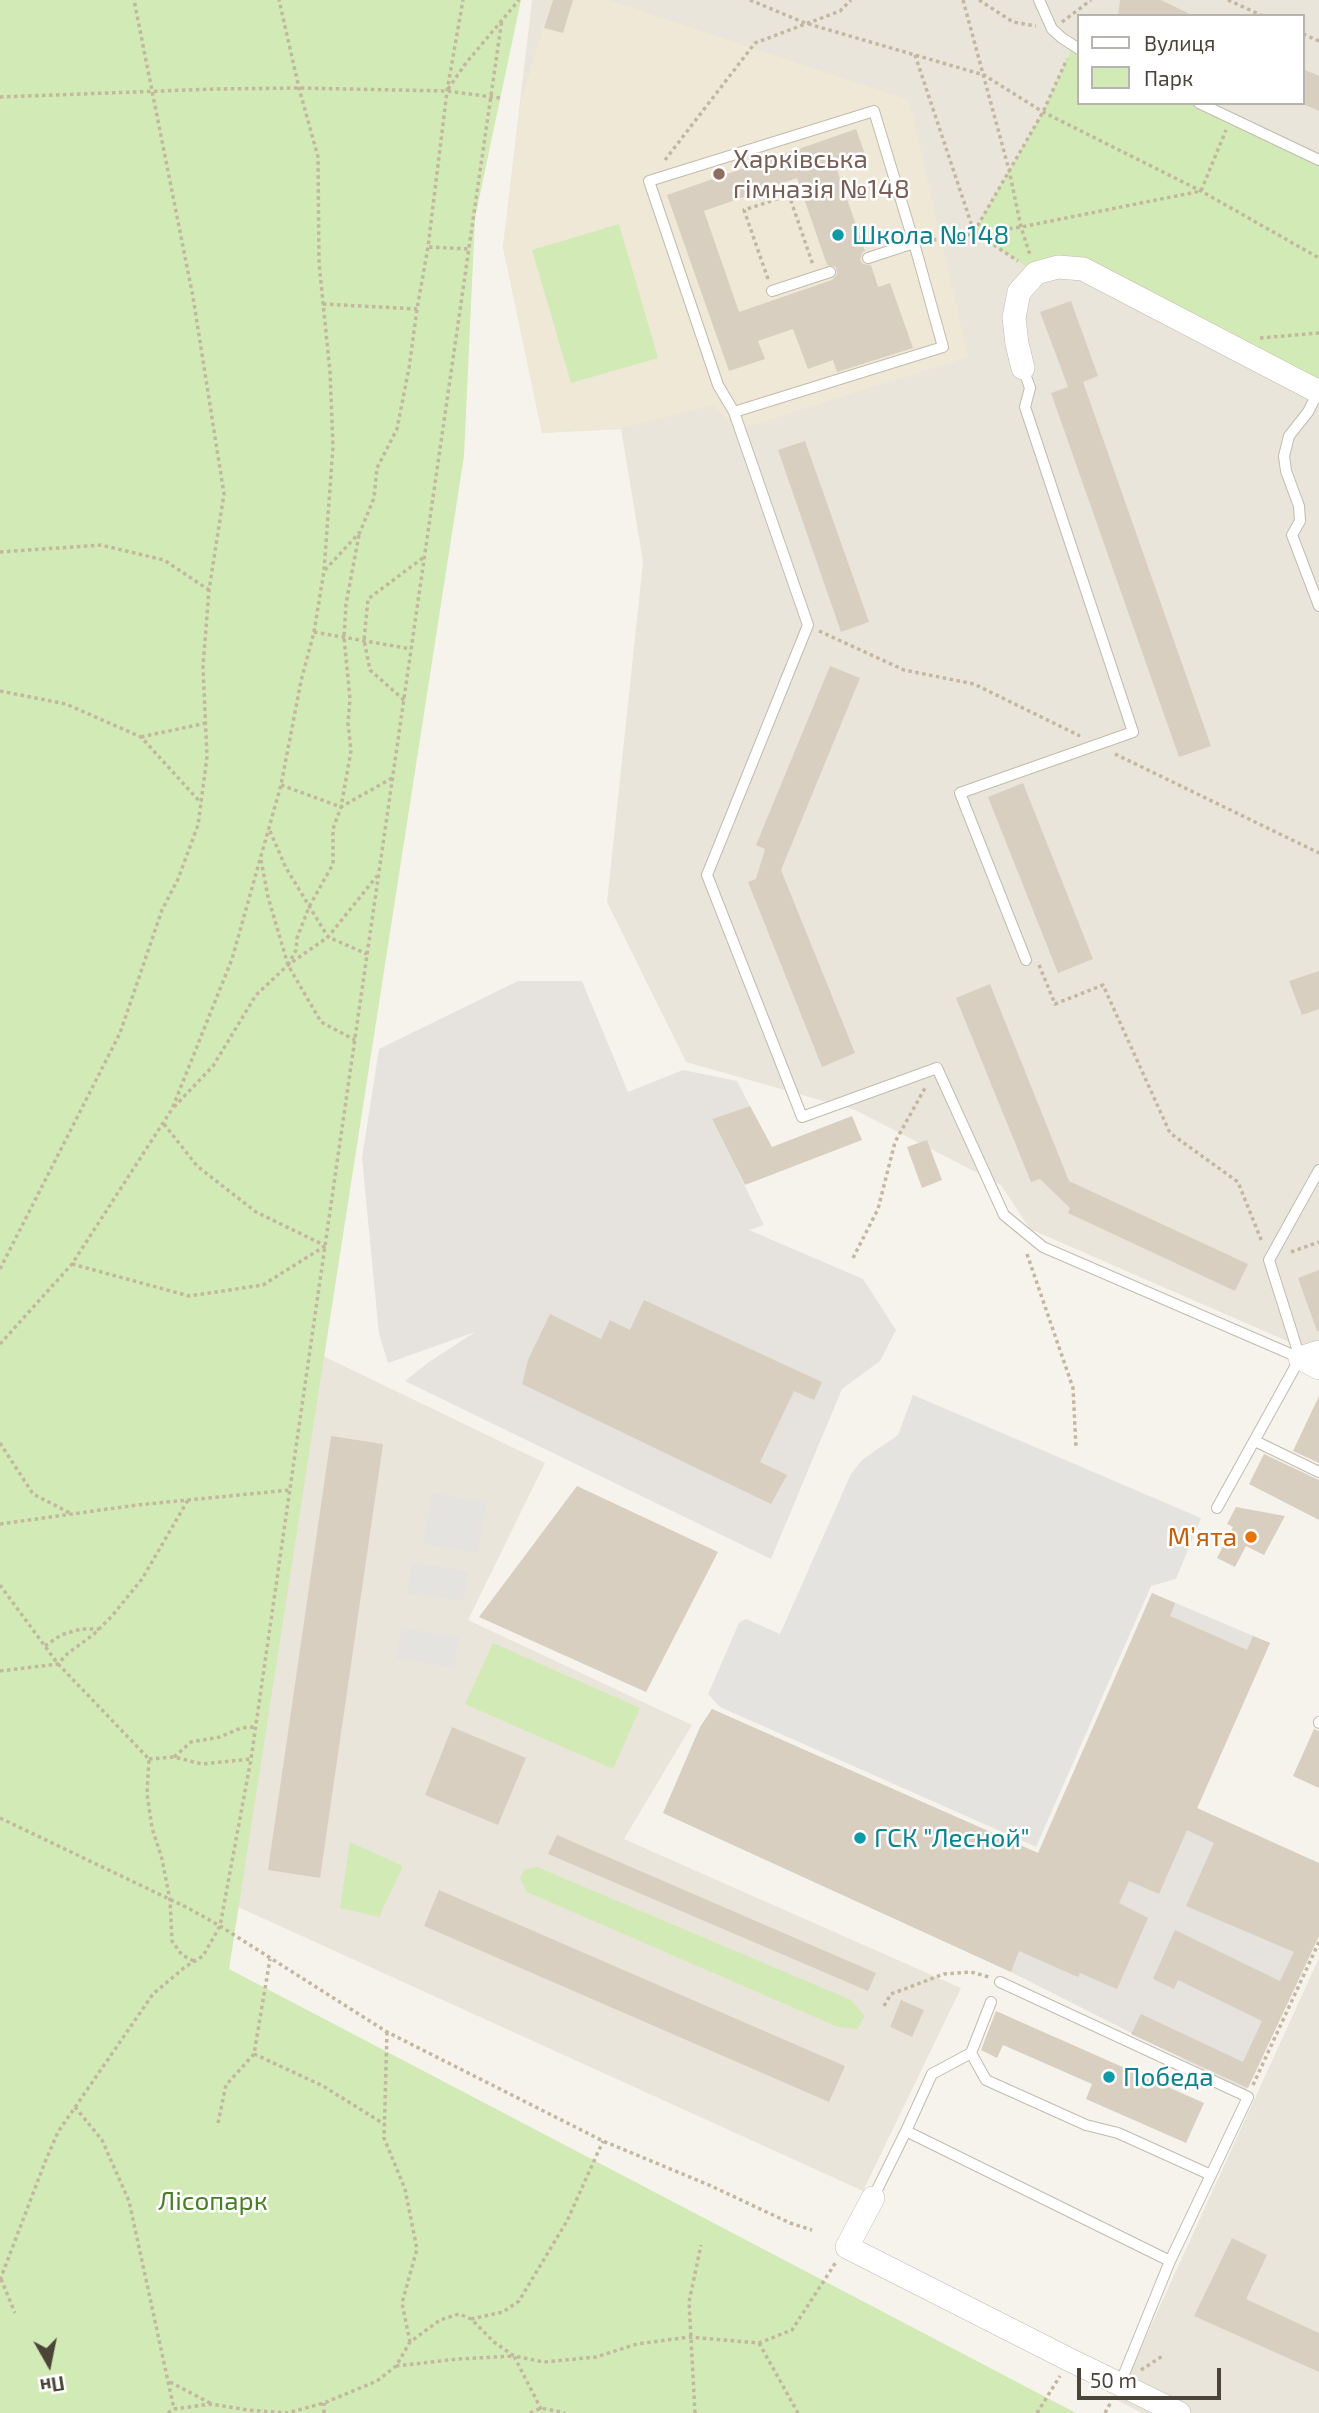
<!DOCTYPE html>
<meta charset="utf-8">
<style>
body{margin:0}
#map{position:relative;width:1319px;height:2413px;overflow:hidden;background:#f6f3ec;font-family:"Exo 2",sans-serif}
canvas{display:block}
.legend{position:absolute;left:1077px;top:14px;width:228px;height:91px;box-sizing:border-box;background:#fff;border:2px solid #b7b4b0;margin:0;padding:9px 12px;list-style:none;font-size:21px;color:#4b4439}
.legend li{display:flex;align-items:center;gap:14px;height:35px}
.legend b{width:35px;border:2px solid #b7b4b0}
.north{position:absolute;left:14px;top:2329px;width:70px;height:70px;-webkit-text-stroke:5px #fff;paint-order:stroke;rotate:171deg;font-size:19px;font-weight:700;line-height:28px;text-align:center;color:#4b4439}
.north::after{content:'';display:block;margin:auto;width:24px;height:32px;background:#4b4439;clip-path:polygon(50% 0,100% 100%,50% 72%,0 100%)}
.scale{position:absolute;left:1077px;top:2368px;width:144px;height:32px;box-sizing:border-box;border:4px solid #4b4439;border-top:0;padding-left:9px;font-size:21px;line-height:24px;white-space:nowrap;color:#4b4439;-webkit-text-stroke:5px #fff;paint-order:stroke}
</style>
<div id="map">
<canvas width="1319" height="2413"></canvas>
<ul class="legend">
<li><b style="height:9px;background:#fff"></b>Вулиця</li>
<li><b style="height:19px;background:#d2eab5"></b>Парк</li>
</ul>
<div class="north">Пн</div>
<div class="scale">50 m</div>
</div>
<script>
const g = document.querySelector('canvas').getContext('2d');
g.lineJoin = 'round';
function fillPath(path, color) { g.fillStyle = color; g.fill(path, 'evenodd'); }
const toPath = rows => new Path2D(rows.map(r => 'M' + r).join(''));
function stroke(path, color, width, dash) { g.strokeStyle = color; g.lineWidth = width; g.lineCap = dash ? 'butt' : 'round'; g.setLineDash(dash || []); g.stroke(path); }
function write(font, color, halo, rows, align = 'center') {
  g.font = font + ' "Exo 2",sans-serif'; g.lineWidth = 5; g.setLineDash([]); g.textBaseline = 'middle'; g.strokeStyle = halo; g.fillStyle = color; for (const [text, x, y, turn = 0] of rows) {
    g.save(); g.translate(x, y); g.rotate((+turn || 0) * Math.PI / 180); g.textAlign = isNaN(turn) ? turn : align; if (halo) g.strokeText(text, 0, 0); g.fillText(text, 0, 0); g.restore();
  }
}
fillPath(toPath([
 [532,0,1319,0,1319,1355,1030,1229,1001,1185,855,1110,686,1062,607,902,643,562,621,429,542,433,503,247],
 [1079,16,1303,16,1303,103,1079,103],
 [319,1354,545,1463,468,1620,692,1725,624,1839,961,1988,863,2191,238,1907],
 [901,2001,912,2037,890,2027],
 [1319,1958,1319,2413,1142,2413,1117,2400]
]), '#eae5da');
fillPath(toPath([
 [518,981,582,981,628,1092,683,1070,737,1081,750,1106,712,1119,764,1225,749,1230,863,1279,896,1330,880,1361,842,1389,771,1559,405,1381,429,1362,475,1332,388,1363,379,1334,362,1158,379,1049],
 [1152,1593,1270,1643,1197,1809,1319,1936,1246,2091,1011,1972,663,1813,701,1726,712,1709,1038,1853]
]), '#e6e2dd');
fillPath(toPath([
 [552,0,608,0,909,100,968,357,736,430,713,405,621,428,542,433,503,247,521,101]
]), '#efe8d6');
fillPath(toPath([
 [0,0,521,0,475,218,464,456,229,1969,1076,2413,0,2413],
 [1073,46,1079,49,1079,103,1199,103,1319,160,1319,392,1083,269,1036,273,974,232,1043,112],
 [619,224,658,358,571,383,532,250],
 [493,1643,640,1708,613,1769,465,1704],
 [350,1842,403,1866,379,1917,340,1908],
 [537,1867,851,2000,865,2016,857,2029,838,2027,527,1892,520,1878,525,1869]
]), '#d2eab5');
fillPath(toPath([
 [913,1395,1201,1518,1176,1579,1151,1586,1036,1847,720,1707,708,1694,739,1623,746,1619,780,1634,851,1474,862,1460,898,1435],
 [432,1493,486,1502,478,1553,423,1544],
 [412,1563,468,1571,464,1601,407,1593],
 [401,1628,459,1637,454,1668,396,1658]
]), '#e5e3e0');
fillPath(toPath([
 [553,0,573,0,563,33,544,28],
 [1120,0,1161,0,1194,16,1118,16],
 [1303,69,1319,76,1319,111,1303,104],
 [856,129,867,160,837,170,865,251,862,253,860,260,863,264,871,265,878,287,890,283,913,348,837,372,833,360,808,369,793,329,758,341,765,359,729,371,667,195],
 [797,178,827,265,836,267,837,274,832,280,739,312,704,211],
 [1071,301,1098,376,1083,382,1211,746,1179,757,1051,393,1068,387,1040,312],
 [805,441,869,622,841,632,778,450],
 [830,666,860,678,781,870,855,1053,822,1067,748,882,756,879,765,849,756,845],
 [1023,783,1093,959,1058,973,988,797],
 [1319,971,1319,1009,1302,1015,1289,981],
 [990,984,1069,1181,1248,1264,1235,1291,1068,1213,1070,1208,1040,1179,1031,1182,956,998],
 [750,1106,772,1147,852,1116,862,1140,745,1185,712,1119],
 [927,1140,942,1180,922,1188,907,1147],
 [1319,1270,1319,1331,1317,1331,1298,1278],
 [644,1300,822,1382,814,1400,794,1391,760,1462,787,1475,771,1504,522,1384,528,1360,550,1314,601,1339,610,1320,630,1330],
 [1319,1396,1319,1463,1293,1451],
 [331,1436,383,1444,320,1878,268,1870],
 [1264,1454,1319,1480,1319,1520,1249,1484],
 [577,1486,718,1552,646,1692,479,1617],
 [1236,1507,1285,1516,1264,1555,1246,1546,1235,1567,1217,1558,1233,1527,1227,1524],
 [1152,1593,1175,1603,1170,1616,1247,1650,1253,1636,1270,1643,1197,1808,1319,1863,1319,1936,1248,2088,1131,2034,1141,2014,1243,2062,1262,2021,1178,1980,1174,1989,1153,1979,1175,1930,1280,1981,1294,1952,1186,1906,1214,1843,1187,1830,1159,1894,1129,1881,1119,1903,1148,1918,1117,1989,1080,1973,1078,1977,1019,1951,1011,1972,663,1813,700,1727,712,1709,1038,1853],
 [452,1727,526,1758,498,1825,425,1795],
 [1314,1729,1319,1731,1319,1788,1293,1776],
 [557,1835,876,1973,868,1991,548,1854],
 [439,1890,845,2066,829,2102,424,1926],
 [901,2000,924,2010,912,2037,890,2027],
 [996,2011,1204,2103,1186,2143,1086,2099,1092,2084,1003,2045,997,2058,981,2050],
 [1232,2238,1267,2255,1246,2299,1319,2333,1319,2372,1194,2316]
]), '#d8cfc1');
const lane = toPath([
 [1039,0,1052,29,1062,38,1079,49],
 [1199,103,1319,160],
 [868,258,914,243,874,111,649,181,718,385,734,412,943,347,914,243],
 [772,291,830,272],
 [1023,368,1030,388,1025,407,1133,732,960,793,1026,960],
 [1318,392,1308,412,1289,436,1284,456,1286,471,1299,506,1300,521,1292,535,1319,606],
 [734,412,808,625,707,875,802,1117,937,1068,1004,1215,1043,1247,1300,1358],
 [1255,1441,1319,1472],
 [1217,1508,1300,1358,1269,1260,1319,1170],
 [1319,1722,1319,1723],
 [1000,1982,1248,2097,1170,2261,1120,2384],
 [971,2053,986,2080,1086,2125,1118,2133,1211,2175],
 [906,2131,1170,2261],
 [873,2198,906,2131,932,2074,971,2053,991,2002]
]);
const street = toPath([
 [1023,368,1017,344,1014,318,1019,292,1036,273,1058,267,1083,269,1319,392],
 [1319,1352,1300,1358,1319,1368],
 [873,2198,847,2247,1070,2360,1179,2413]
]);
stroke(lane, '#c2bbae', 12);
stroke(street, '#c2bbae', 24);
stroke(toPath([
 [750,0,805,23,984,75,1043,112,1201,191,1319,258],
 [963,0,1009,170,1021,227,1030,255],
 [979,0,1013,22,1036,26],
 [1228,0,1263,16],
 [1062,22,1091,0],
 [1303,34,1319,41],
 [915,55,974,232,1018,261],
 [448,89,466,63,519,0],
 [0,97,215,89,299,88,447,91,500,98],
 [665,160,755,43,840,11,851,0],
 [974,232,1043,112,1067,59],
 [926,241,1021,227,1201,191,1226,130],
 [429,247,469,249],
 [768,279,744,210,789,195,813,265],
 [323,304,417,309],
 [1260,338,1319,333],
 [0,552,101,545,164,560,209,590],
 [325,570,360,532,374,498,377,468,397,429,409,368,417,309,428,247,447,91,463,0],
 [819,631,904,670,974,684,1080,736],
 [314,632,411,649],
 [0,691,66,704,141,737,201,803],
 [404,700,370,670,364,640,368,599,424,557],
 [141,737,206,723],
 [1115,754,1319,853],
 [281,785,341,807,392,778],
 [270,831,286,868,328,937,367,954],
 [261,860,268,897,288,965,321,1022,355,1040],
 [288,965,296,950,297,938,309,907,333,864,333,829,341,807,351,751,348,723,350,699,344,637,346,604,359,535],
 [1039,965,1055,1004,1103,985,1170,1133,1238,1182,1262,1242],
 [174,1107,213,1066,256,995,288,965,328,937,377,876],
 [164,1124,197,1166,256,1212,324,1245],
 [1291,1252,1319,1242],
 [1027,1254,1073,1388,1076,1447],
 [853,1258,878,1209,895,1142,925,1088],
 [72,1264,189,1296,263,1285,325,1246],
 [0,1269,120,1033,162,910,178,879,198,825,207,757,203,667,209,590,224,494,193,297,134,0],
 [0,1344,72,1264,172,1109,232,959,281,785,301,681,314,632,324,571,333,447,330,372,319,263,318,157,299,88,279,0],
 [0,1443,33,1494,70,1513],
 [0,1524,137,1505,290,1490],
 [0,1585,58,1664,149,1759,147,1794,152,1828,162,1859,170,1900,172,1941,182,1955,194,1961],
 [45,1646,61,1635,81,1629,99,1629],
 [0,1671,58,1664,67,1654,94,1634,112,1616,142,1579,188,1500],
 [174,1757,191,1742,220,1737,241,1728,255,1727],
 [149,1759,174,1757,202,1764,251,1759],
 [0,1818,188,1908,220,1926,387,2032,603,2141,709,2185,790,2223,812,2230],
 [884,2006,891,1994,944,1974,971,1972,989,1977],
 [387,2032,384,2138,405,2189,417,2249,402,2303,410,2342],
 [254,2054,323,2086,384,2124],
 [1253,2085,1319,1942],
 [75,2107,102,2140,129,2201,174,2409],
 [218,2123,226,2085,254,2054,270,1959],
 [1,2279,15,2313],
 [0,2280,45,2162,58,2132,153,1994,185,1967,203,1956,220,1926,251,1759,502,19],
 [471,2319,503,2312,519,2301,567,2221,603,2141],
 [759,2343,798,2413],
 [396,2366,458,2359,514,2356,543,2413],
 [1141,2370,1164,2355],
 [170,2382,210,2403],
 [168,2413,174,2409,211,2404,248,2410,287,2413,324,2403,377,2381,396,2366,410,2342,440,2320,459,2314,471,2319,494,2342,514,2356,544,2362,596,2357,637,2344,689,2337,759,2343,792,2330,836,2262],
 [324,2413,324,2403],
 [530,2413,541,2408,565,2413],
 [695,2413,689,2302,701,2245],
 [1037,2413,1060,2376],
 [1105,2413,1111,2402]
]), '#c4b79f', 3.5, [3.5, 3.5]);
stroke(lane, '#fff', 10);
stroke(street, '#fff', 23);
for (const [x, y, r, color] of [
 [719,174,7,"#8d6e63"],
 [838,235,7,"#0f9aa8"],
 [1251,1537,7,"#e8710a"],
 [860,1838,7,"#0f9aa8"],
 [1109,2077,7,"#0f9aa8"]
]) { const dot = new Path2D(); dot.arc(x, y, r, 0, 2 * Math.PI); g.fillStyle = color; g.fill(dot); stroke(dot, '#fff', 2.5); }
write('26px', '#785e54', '#fff', [
 ["Харківська",733,159],
 ["гімназія №148",733,189]
], 'left');
write('26px', '#0d838f', '#fff', [
 ["Школа №148",852,235],
 ["ГСК \"Лесной\"",874,1838],
 ["Победа",1123,2077]
], 'left');
write('26px', '#c56008', '#fff', [
 ["Мʼята",1237,1537]
], 'right');
write('26px', '#4a7f2a', '#fff', [
 ["Лісопарк",213,2201]
]);
</script>
